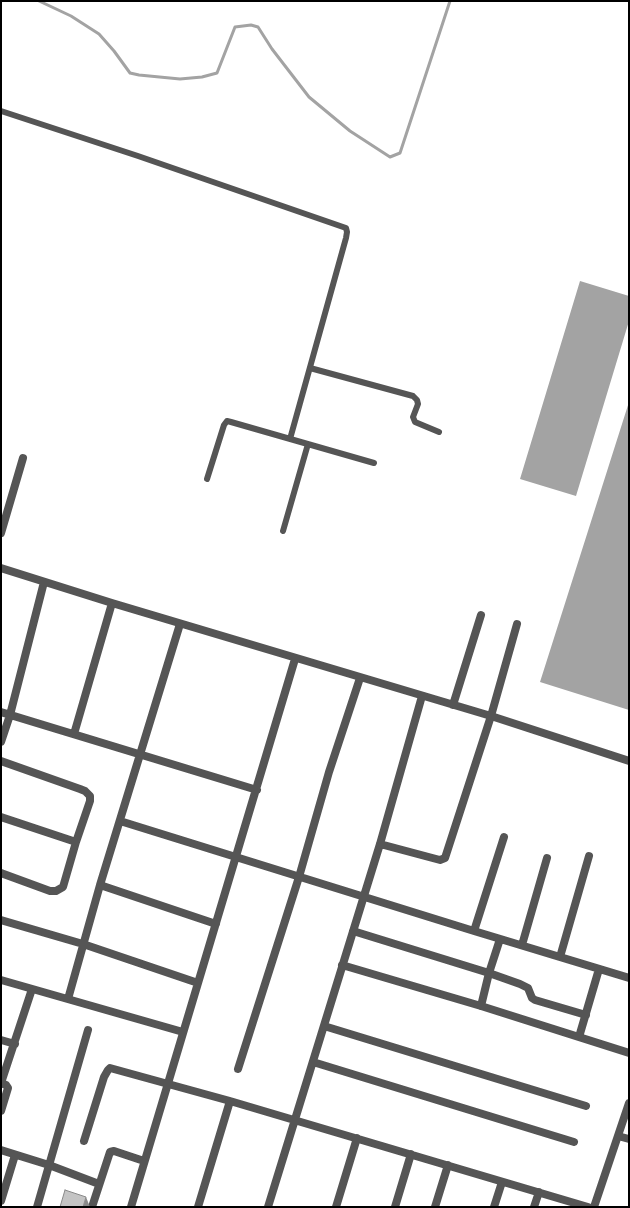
<!DOCTYPE html>
<style>
body{margin:0}
#map{position:relative;width:630px;height:1208px;overflow:hidden;background:#fff;font-family:Poppins,sans-serif}
canvas{display:block}
.frame{position:absolute;inset:0;border:2px solid #000;pointer-events:none}
</style>
<div id="map">
<canvas width="630" height="1208"></canvas>
<div class="frame"></div>
</div>
<script>
const g = document.querySelector('canvas').getContext('2d');
g.lineJoin = 'round';
function fillPath(path, color) { g.fillStyle = color; g.fill(path, 'evenodd'); }
const toPath = rows => new Path2D(rows.map(r => 'M' + r).join(''));
function stroke(path, color, width, dash) { g.strokeStyle = color; g.lineWidth = width; g.lineCap = dash ? 'butt' : 'round'; g.setLineDash(dash || []); g.stroke(path); }
fillPath(toPath([
 [580,281,629,296,629,321,576,496,520,479],
 [629,402,629,710,540,682]
]), '#a3a3a3');
stroke(toPath([
 [39,1,71,16,99,34,114,51,130,73,139,75,180,79,202,77,217,73,235,27,251,25,258,27,272,49,309,97,350,131,390,157,400,153,450,1]
]), '#a3a3a3', 3);
stroke(toPath([
 [1,111,138,156,346,228,347,232,346,238,290,439],
 [310,368,413,396,417,400,418,404,413,417,415,422,439,432],
 [207,479,224,425,227,421,231,422,374,463],
 [283,531,308,444]
]), '#555', 6);
stroke(toPath([
 [1,533,23,458],
 [1,568,112,603,491,716,629,761],
 [453,705,481,615],
 [1,712,257,790],
 [74,734,112,603],
 [1,742,10,715,44,582],
 [1,761,80,789,85,791,90,796,90,801,76,842,63,887,56,891,50,891,1,873],
 [1,817,76,842],
 [120,821,474,931,629,978],
 [380,844,440,860,445,858,491,716,517,624],
 [100,885,216,924],
 [1,920,83,944,198,983],
 [353,931,489,973,520,984,528,988,532,998,535,1000,586,1015],
 [474,931,504,837],
 [522,945,547,858],
 [560,957,589,856],
 [342,965,481,1006,629,1053],
 [1,980,183,1032],
 [68,999,100,885,180,624],
 [481,1006,489,973,500,939],
 [324,1026,586,1106],
 [579,1037,599,969],
 [1,1040,15,1044],
 [313,1062,574,1142],
 [238,1069,299,877,329,772,360,678],
 [1,1083,32,989],
 [1,1083,6,1085,8,1088,1,1111],
 [618,1136,629,1139],
 [84,1141,104,1077,108,1070,110,1068,230,1101,588,1207],
 [1,1150,49,1165,99,1184],
 [1,1201,15,1155],
 [37,1207,88,1030],
 [92,1207,110,1152,114,1151,144,1161],
 [131,1207,295,659],
 [198,1207,230,1101],
 [268,1207,380,844,422,696],
 [336,1207,357,1138],
 [395,1207,411,1154],
 [435,1207,448,1165],
 [494,1207,502,1182],
 [534,1207,539,1192],
 [594,1207,629,1103]
]), '#555', 8);
fillPath(toPath([
 [86,1197,90,1207,83,1207]
]), '#898989');
const building = toPath([
 [65,1190,86,1197,83,1207,60,1207,65,1190]
]);
fillPath(building, '#c4c4c4');
stroke(building, '#898989', 1);
</script>
